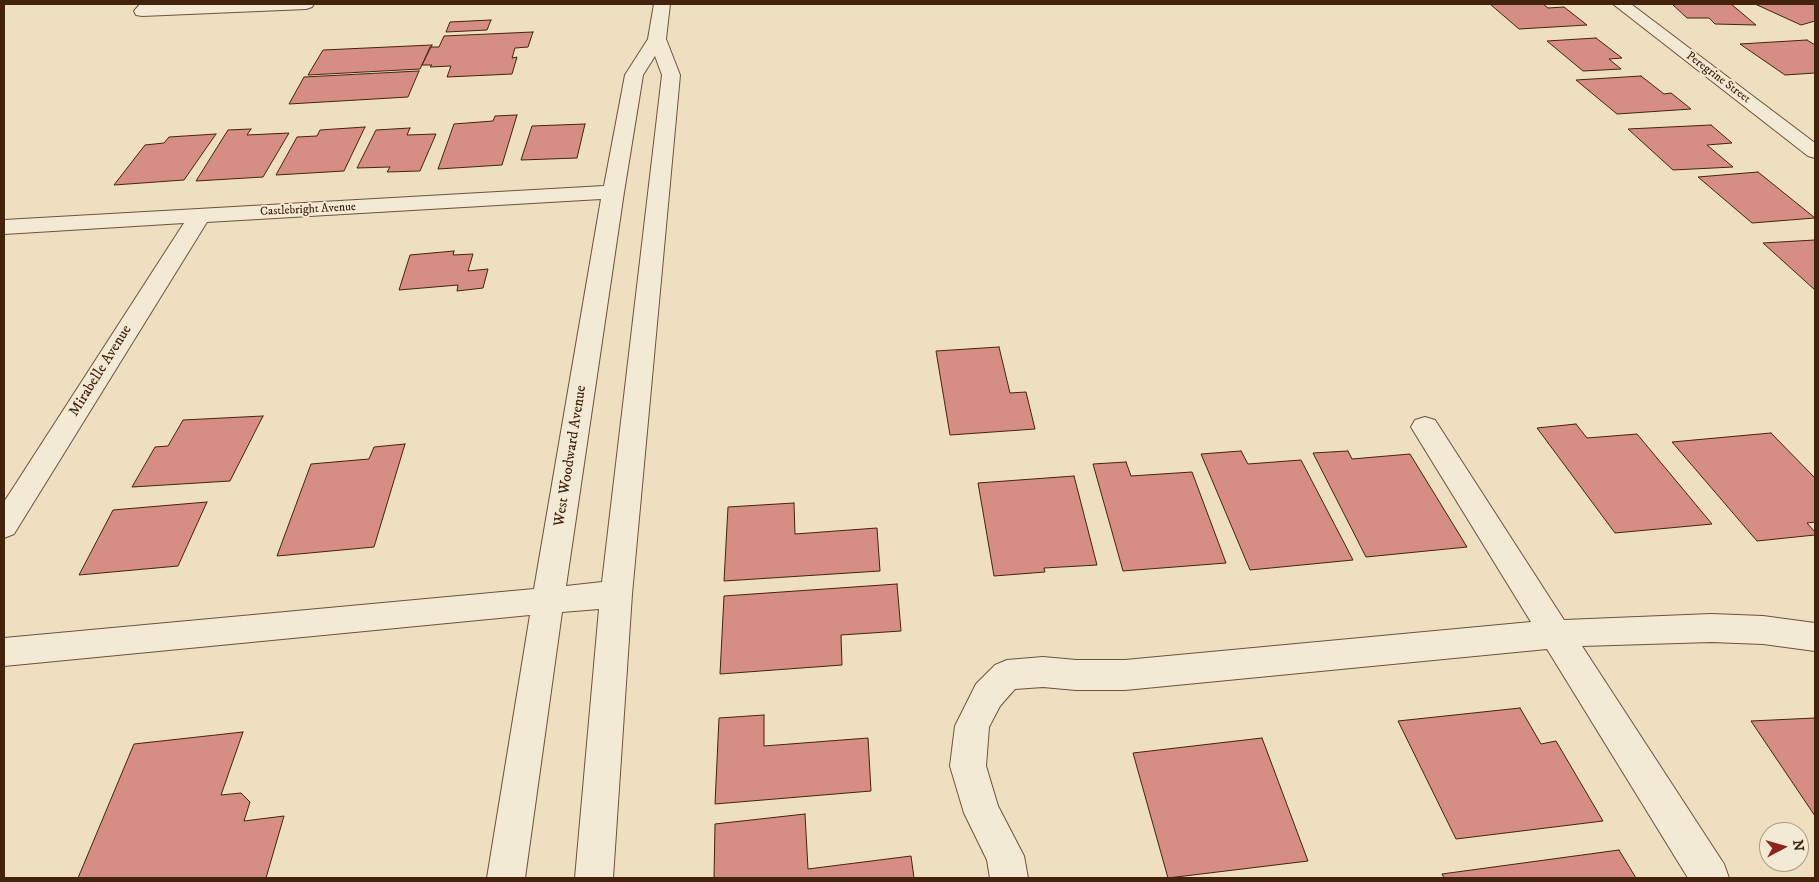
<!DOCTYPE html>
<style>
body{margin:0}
#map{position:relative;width:1819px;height:882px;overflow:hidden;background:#eddfbf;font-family:"IM FELL DW Pica",serif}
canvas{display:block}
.frame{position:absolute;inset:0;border:5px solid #44230d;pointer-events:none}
.north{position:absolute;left:1759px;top:822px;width:50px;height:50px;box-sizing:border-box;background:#f3ead5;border:1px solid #ad9a85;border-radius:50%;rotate:84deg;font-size:14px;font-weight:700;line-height:20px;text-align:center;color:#44230d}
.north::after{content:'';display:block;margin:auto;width:18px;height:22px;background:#8f2418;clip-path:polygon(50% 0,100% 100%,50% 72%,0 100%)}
</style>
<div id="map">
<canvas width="1819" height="882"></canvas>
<div class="frame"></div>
<div class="north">N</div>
</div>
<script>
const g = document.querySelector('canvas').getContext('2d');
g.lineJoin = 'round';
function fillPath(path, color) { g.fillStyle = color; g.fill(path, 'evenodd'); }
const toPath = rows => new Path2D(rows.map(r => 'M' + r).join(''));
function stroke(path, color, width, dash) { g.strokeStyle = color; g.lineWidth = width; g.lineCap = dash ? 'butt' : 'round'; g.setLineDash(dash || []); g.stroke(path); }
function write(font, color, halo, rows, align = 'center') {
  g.font = font + ' "IM FELL DW Pica",serif'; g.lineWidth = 4; g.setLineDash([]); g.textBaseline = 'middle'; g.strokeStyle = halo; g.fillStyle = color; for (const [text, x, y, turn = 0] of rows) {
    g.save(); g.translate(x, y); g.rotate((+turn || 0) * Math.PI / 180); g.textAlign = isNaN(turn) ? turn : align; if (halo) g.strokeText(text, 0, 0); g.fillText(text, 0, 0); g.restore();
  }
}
const building = toPath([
 [1490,4,1543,4,1548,8,1564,7,1587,25,1519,29,1490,4],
 [1672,4,1731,4,1756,25,1715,24,1709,18,1687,18,1672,4],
 [1755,4,1815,4,1815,21,1801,25,1755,4],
 [491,20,487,30,446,32,450,22,491,20],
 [533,32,528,47,515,48,512,58,517,57,512,74,447,77,451,66,430,67,432,65,422,65,430,47,439,47,444,36,533,32],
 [1596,38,1622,58,1609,59,1621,69,1583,71,1547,41,1596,38],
 [1807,40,1815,45,1815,73,1785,75,1740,44,1807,40],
 [432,45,420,69,308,75,323,50,432,45],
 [419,71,408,97,289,104,304,77,419,71],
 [1641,76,1664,94,1671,93,1691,109,1617,114,1576,80,1641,76],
 [517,115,502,165,438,169,454,124,493,121,495,116,517,115],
 [585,124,577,158,521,160,532,126,585,124],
 [1711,125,1732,143,1707,145,1733,167,1673,170,1628,129,1711,125],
 [365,127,344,171,276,175,297,137,317,136,320,130,365,127],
 [410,128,407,135,436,134,420,171,387,172,390,167,357,168,376,130,410,128],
 [251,129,247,135,289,133,263,177,196,181,228,130,251,129],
 [216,134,184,180,114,185,145,145,164,143,169,137,216,134],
 [1758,172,1815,218,1752,223,1698,177,1758,172],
 [1815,240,1815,290,1763,243,1815,240],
 [454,251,453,255,473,254,468,271,488,269,483,288,457,291,458,285,399,290,410,255,454,251],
 [999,347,1010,393,1026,392,1035,429,950,435,936,351,999,347],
 [263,416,230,481,132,487,155,447,168,446,183,420,263,416],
 [1576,424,1587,438,1637,434,1712,524,1615,533,1537,428,1576,424],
 [1771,433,1815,478,1815,522,1807,523,1815,532,1815,535,1757,541,1672,442,1771,433],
 [405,444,374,547,277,556,311,464,369,459,374,447,405,444],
 [1241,451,1248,464,1301,460,1353,560,1250,570,1201,454,1241,451],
 [1348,451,1352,459,1410,454,1467,547,1366,557,1313,453,1348,451],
 [1126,462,1131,476,1192,472,1226,563,1123,571,1093,464,1126,462],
 [1074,476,1097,565,1044,568,1045,572,994,576,978,483,1074,476],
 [207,502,178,566,79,575,113,510,207,502],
 [794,503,795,534,877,528,880,571,724,581,728,507,794,503],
 [897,584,901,631,841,635,842,665,720,674,724,596,897,584],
 [1520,708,1541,744,1556,741,1603,821,1456,839,1398,721,1520,708],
 [764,715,764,746,868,738,871,791,715,804,719,718,764,715],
 [1815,718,1815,816,1751,721,1815,718],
 [243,732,221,795,241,793,250,802,244,821,284,816,266,878,78,878,134,744,243,732],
 [1262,738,1308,861,1168,878,1133,753,1262,738],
 [805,814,808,869,911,856,914,878,714,878,715,824,805,814],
 [1619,850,1636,878,1444,878,1442,874,1619,850]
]);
fillPath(building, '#d68d83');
stroke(building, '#44230d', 1);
const minor = toPath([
 [140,4,158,4,157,5,314,4,312,7,306,9,142,16,136,15,134,11,140,4],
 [654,4,670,4,666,39,680,75,632,594,613,878,575,878,599,609,562,612,525,878,487,878,530,615,4,666,4,638,534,589,601,199,207,222,14,534,4,538,4,502,184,223,4,234,4,220,604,186,625,75,648,39,654,4],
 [655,56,662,75,602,582,566,586,624,192,643,75,655,56],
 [1613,4,1631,4,1815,143,1815,158,1808,156,1613,4],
 [1425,417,1435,420,1564,620,1711,614,1763,616,1815,623,1815,651,1763,644,1711,642,1582,646,1724,864,1729,878,1688,878,1547,649,1125,690,1076,690,1043,687,1015,689,1000,706,989,727,986,766,998,806,1024,856,1028,878,990,878,987,860,964,813,950,766,955,726,976,684,995,665,1007,660,1043,657,1076,660,1125,660,1531,622,1411,427,1415,420,1425,417]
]);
stroke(minor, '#6e523a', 2);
fillPath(minor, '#f3ead5');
write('12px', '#44230d', '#f3ead5', [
 ["Peregrine Street",1718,78,37],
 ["Castlebright Avenue",308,210,-3]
]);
write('15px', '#44230d', '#f3ead5', [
 ["Mirabelle Avenue",101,371,-58],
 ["West Woodward Avenue",571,456,-81]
]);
</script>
